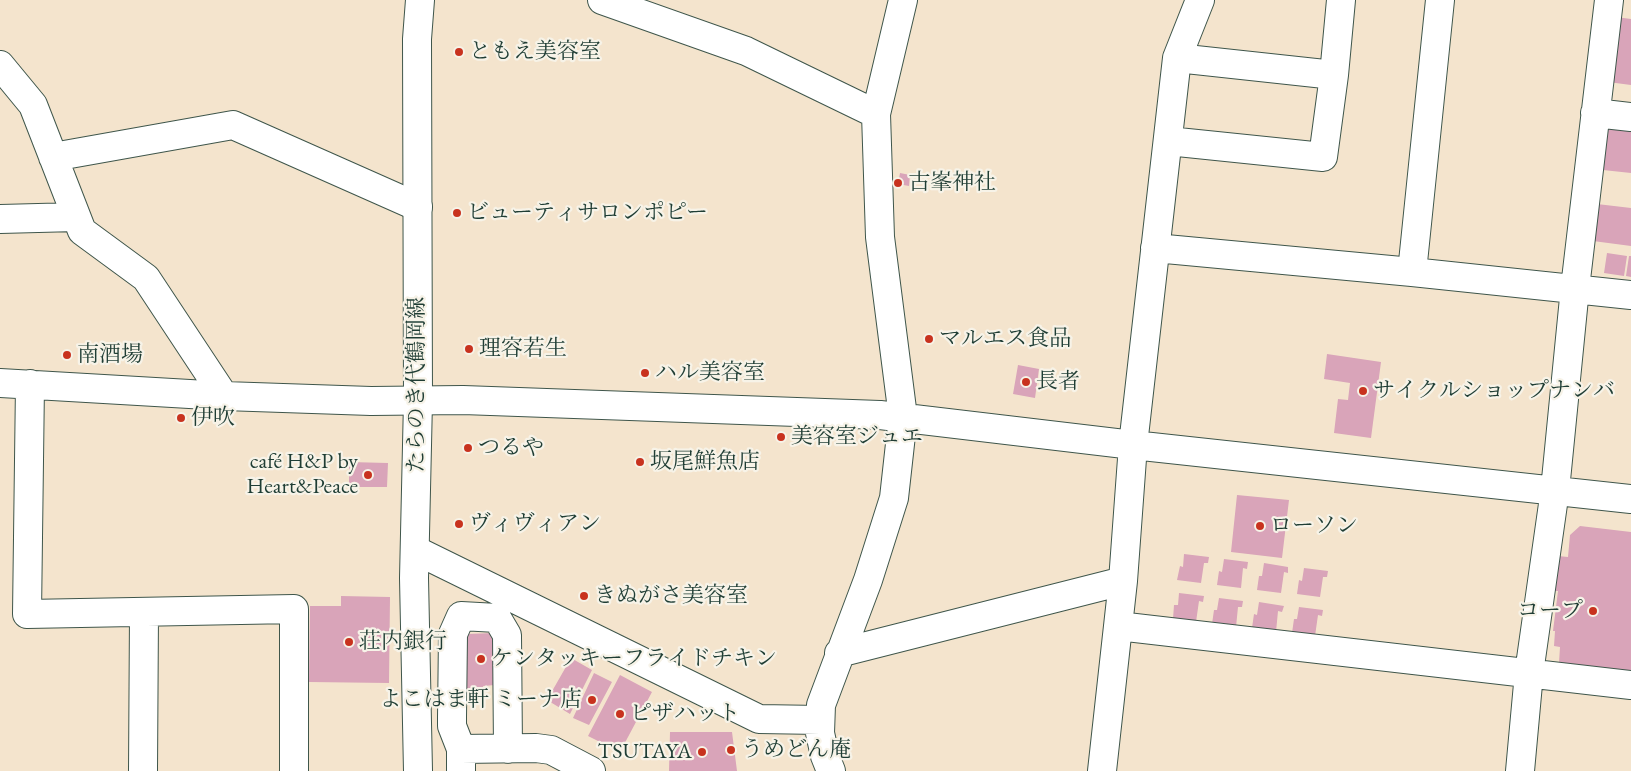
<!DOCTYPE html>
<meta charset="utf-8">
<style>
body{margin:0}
canvas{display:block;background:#f4e4cd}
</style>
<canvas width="1631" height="771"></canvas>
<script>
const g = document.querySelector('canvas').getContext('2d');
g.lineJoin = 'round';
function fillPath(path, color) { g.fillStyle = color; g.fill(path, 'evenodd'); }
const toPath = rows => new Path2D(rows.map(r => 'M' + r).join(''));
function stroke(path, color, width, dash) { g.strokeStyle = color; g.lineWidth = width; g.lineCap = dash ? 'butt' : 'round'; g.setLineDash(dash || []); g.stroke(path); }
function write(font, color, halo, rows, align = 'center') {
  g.font = font + ' "EB Garamond","Noto Serif JP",serif'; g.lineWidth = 4.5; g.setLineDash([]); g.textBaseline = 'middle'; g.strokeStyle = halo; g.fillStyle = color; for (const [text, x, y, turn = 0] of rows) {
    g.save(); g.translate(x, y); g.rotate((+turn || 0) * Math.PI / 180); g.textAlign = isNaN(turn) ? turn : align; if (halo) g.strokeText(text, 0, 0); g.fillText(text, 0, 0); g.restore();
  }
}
fillPath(toPath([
 [1616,17,1631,19,1631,85,1608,82],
 [1607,126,1631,129,1631,173,1603,170],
 [900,173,910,175,909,186,898,184],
 [1597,204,1631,208,1631,246,1593,241],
 [1607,253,1627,256,1624,276,1604,273],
 [1629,256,1631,256,1631,277,1626,276],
 [1327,354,1381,362,1371,438,1334,433,1338,399,1348,400,1350,383,1324,379],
 [1018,365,1039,369,1035,398,1013,394],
 [349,462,388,463,387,487,349,487],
 [1237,495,1289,500,1282,558,1231,552],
 [1580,526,1631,532,1631,672,1559,663,1560,647,1554,646,1555,631,1553,631,1558,591,1554,591,1558,556,1568,557,1570,535],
 [1184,554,1209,557,1208,563,1204,563,1201,583,1177,580,1180,566,1183,567],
 [1224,559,1248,562,1247,569,1243,568,1241,588,1217,585,1219,571,1222,572],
 [1264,563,1288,567,1288,573,1284,572,1281,593,1257,590,1259,576,1262,576],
 [1304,568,1328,571,1327,577,1323,577,1320,597,1297,594,1299,580,1302,581],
 [1179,593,1204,596,1203,602,1199,601,1196,622,1173,619,1174,605,1178,605],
 [341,596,390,597,389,683,309,682,310,606,341,606],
 [1219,598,1243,601,1242,607,1238,607,1236,627,1212,624,1214,610,1217,610],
 [1259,602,1284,606,1282,612,1278,611,1276,632,1252,628,1254,614,1257,615],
 [1299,607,1323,610,1322,616,1318,615,1315,636,1292,633,1294,619,1297,619],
 [494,633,495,685,483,686,483,695,467,695,466,634],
 [571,658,592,670,570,714,547,700],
 [594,673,612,682,589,725,573,718],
 [620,675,652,692,620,752,588,736],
 [670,732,732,732,737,771,669,771]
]), '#d9a4b9');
const minor = toPath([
 [602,0,746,51,876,114],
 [1177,58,1334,75],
 [0,65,33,105,82,231,146,278,224,396],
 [1595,113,1631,117],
 [1168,141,1323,157,1334,75,1341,0],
 [53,157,233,125,418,207],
 [0,219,76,217],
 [1155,248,1412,272,1631,295],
 [1412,272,1440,0],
 [0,383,224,396,371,401,463,400,880,415,1133,445,1631,499],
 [30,384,27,614,294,609,294,771],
 [415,550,759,719,820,720],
 [1118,626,1631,685],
 [839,653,1123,581],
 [461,749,452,726,452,717,453,634,461,616,497,618,507,635,508,749],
 [143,771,144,613],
 [461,771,461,749,536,748,551,750,591,771],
 [831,771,825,756,820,733,821,705,868,580,894,498,903,417,880,237,876,114,903,0],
 [1102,771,1123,581,1133,445,1177,58,1200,0],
 [1520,771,1529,673,1555,490,1575,288,1609,0]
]);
const major = toPath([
 [418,771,414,578,418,401,417,39,420,0]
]);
stroke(minor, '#3f564b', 30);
stroke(major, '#3f564b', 30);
stroke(minor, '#fff', 28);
stroke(major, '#fff', 28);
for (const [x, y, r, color] of [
 [459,52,5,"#c8321e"],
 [898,183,5,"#c8321e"],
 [457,213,5,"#c8321e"],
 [929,339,5,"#c8321e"],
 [469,349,5,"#c8321e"],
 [67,355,5,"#c8321e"],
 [645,373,5,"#c8321e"],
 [1026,382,5,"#c8321e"],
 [1363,391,5,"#c8321e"],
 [181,418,5,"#c8321e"],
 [781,437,5,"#c8321e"],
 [468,448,5,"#c8321e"],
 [640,462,5,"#c8321e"],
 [368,475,5,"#c8321e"],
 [459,524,5,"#c8321e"],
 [1260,526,5,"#c8321e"],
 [584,596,5,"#c8321e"],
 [1593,611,5,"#c8321e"],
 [349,642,5,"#c8321e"],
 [481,659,5,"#c8321e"],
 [592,700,5,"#c8321e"],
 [620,714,5,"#c8321e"],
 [731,750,5,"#c8321e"],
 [702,752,5,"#c8321e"]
]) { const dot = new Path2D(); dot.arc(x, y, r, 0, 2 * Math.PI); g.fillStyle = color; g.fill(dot); stroke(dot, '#f7f3e8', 2); }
write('22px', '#1f3d34', '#f7f3e8', [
 ["ともえ美容室",469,52],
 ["古峯神社",908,183],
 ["ビューティサロンポピー",467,213],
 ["マルエス食品",939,339],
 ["理容若生",479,349],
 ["南酒場",77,355],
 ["ハル美容室",655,373],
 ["長者",1036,382],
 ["サイクルショップナンバ",1373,391],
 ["伊吹",191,418],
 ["美容室ジュエ",791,437],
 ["つるや",478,448],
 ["café H&P by",358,462,"right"],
 ["Heart&Peace",358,487,"right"],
 ["坂尾鮮魚店",650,462],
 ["ヴィヴィアン",469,524],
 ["ローソン",1270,526],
 ["きぬがさ美容室",594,596],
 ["コープ",1583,611,"right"],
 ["荘内銀行",359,642],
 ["ケンタッキーフライドチキン",491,659],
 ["よこはま軒 ミーナ店",582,700,"right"],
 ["ピザハット",630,714],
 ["うめどん庵",741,750],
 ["TSUTAYA",692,752,"right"]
], 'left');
write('22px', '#1f3d34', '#f7f3e8', [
 ["たらのき代鶴岡線",417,385,-90]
]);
</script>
